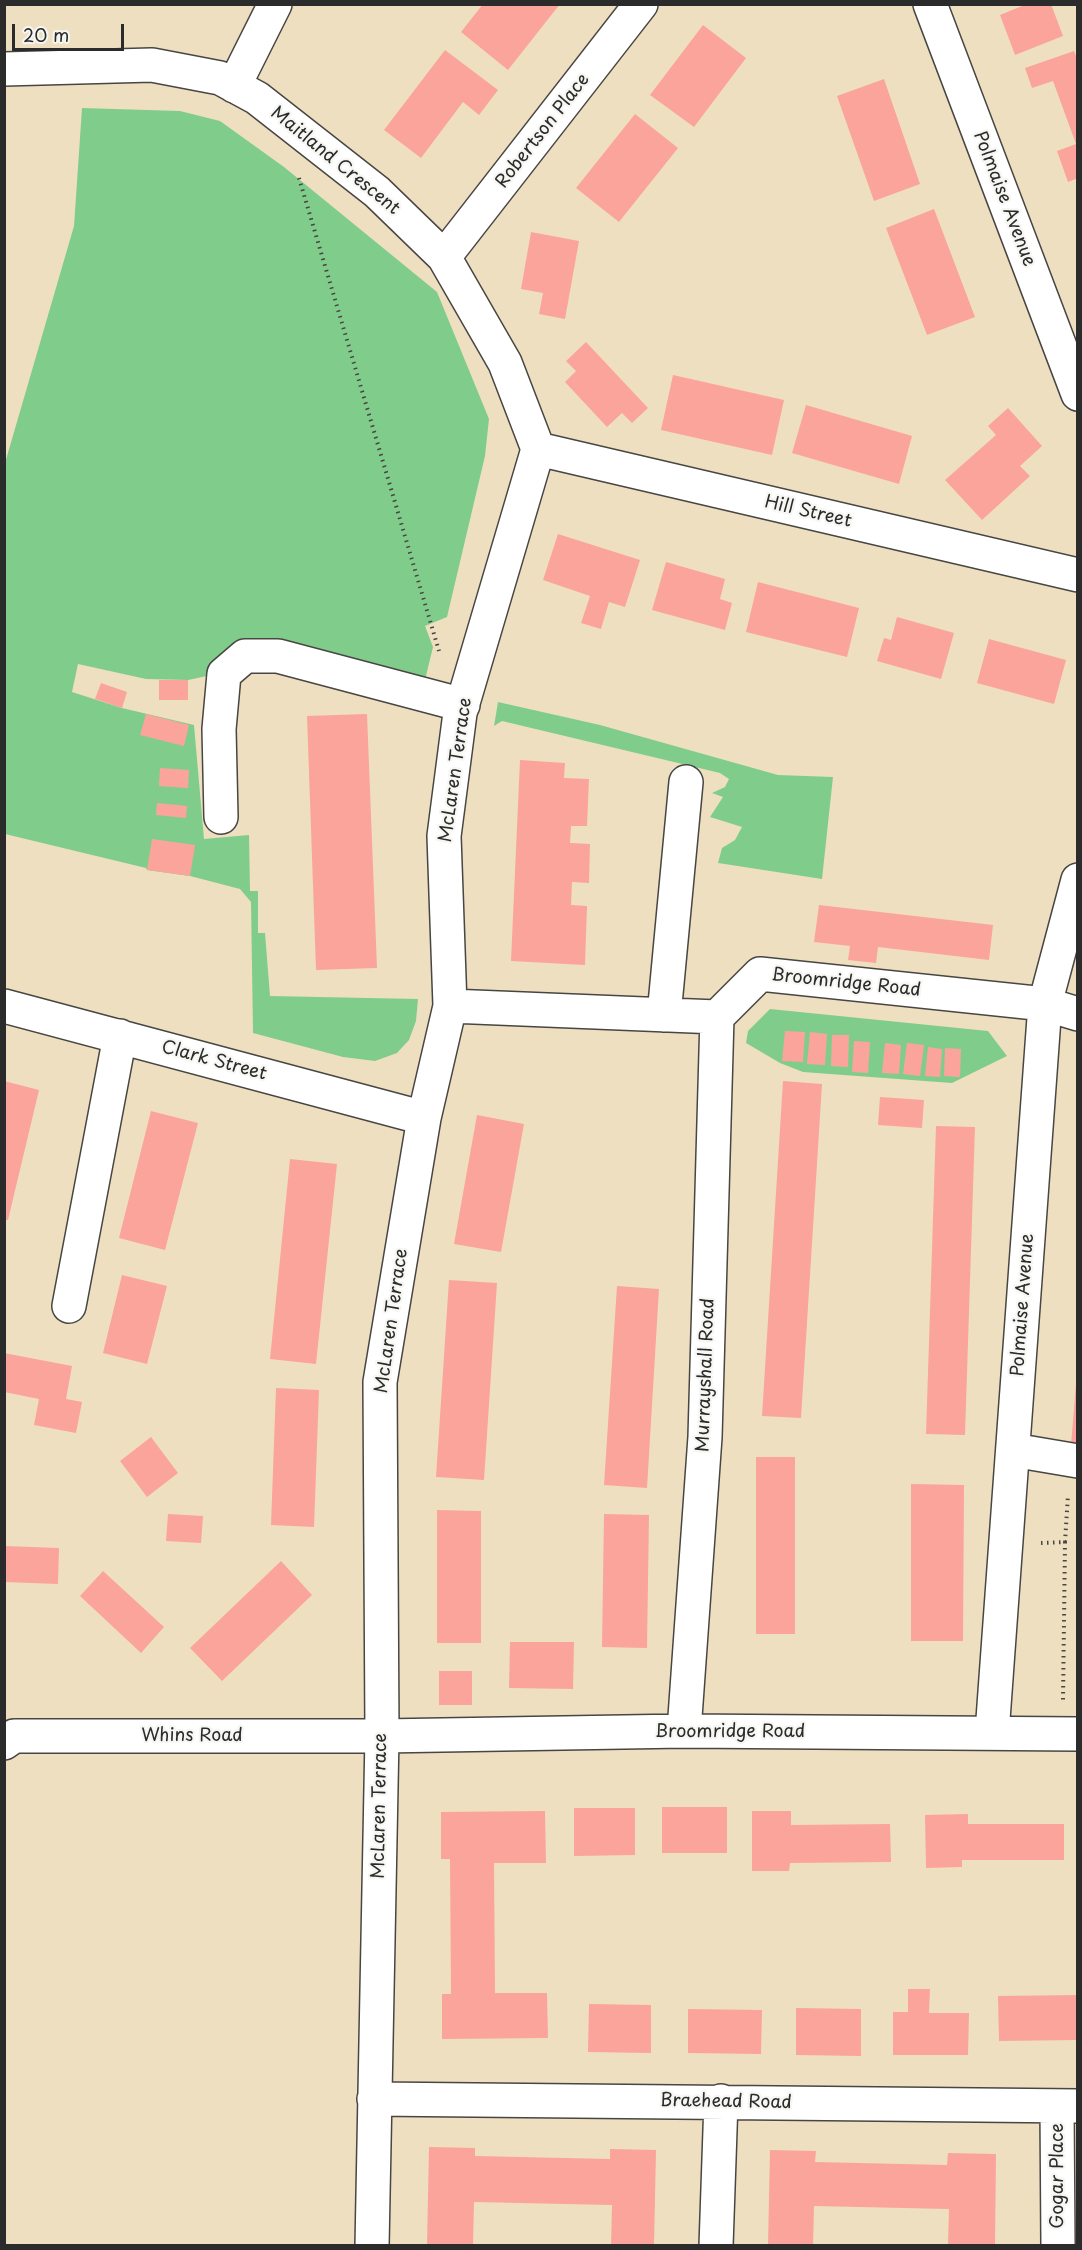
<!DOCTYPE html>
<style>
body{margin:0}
#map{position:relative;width:1082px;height:2250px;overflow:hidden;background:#efdfc1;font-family:"Playpen Sans",sans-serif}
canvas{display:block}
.frame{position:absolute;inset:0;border:6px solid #2b2b2b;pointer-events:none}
.scale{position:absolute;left:12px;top:24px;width:112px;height:27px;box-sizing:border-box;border:3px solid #2b2b2b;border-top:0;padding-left:8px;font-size:18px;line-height:21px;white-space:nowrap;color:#2b2b2b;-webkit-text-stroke:4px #f6f6f2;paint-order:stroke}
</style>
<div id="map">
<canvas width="1082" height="2250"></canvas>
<div class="frame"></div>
<div class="scale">20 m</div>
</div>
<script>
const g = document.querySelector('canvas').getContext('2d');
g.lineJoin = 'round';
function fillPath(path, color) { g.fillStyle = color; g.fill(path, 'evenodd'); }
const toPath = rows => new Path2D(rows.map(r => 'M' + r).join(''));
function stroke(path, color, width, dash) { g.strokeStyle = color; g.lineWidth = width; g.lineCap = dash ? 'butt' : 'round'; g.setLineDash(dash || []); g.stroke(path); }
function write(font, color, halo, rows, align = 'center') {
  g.font = font + ' "Playpen Sans",sans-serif'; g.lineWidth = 4.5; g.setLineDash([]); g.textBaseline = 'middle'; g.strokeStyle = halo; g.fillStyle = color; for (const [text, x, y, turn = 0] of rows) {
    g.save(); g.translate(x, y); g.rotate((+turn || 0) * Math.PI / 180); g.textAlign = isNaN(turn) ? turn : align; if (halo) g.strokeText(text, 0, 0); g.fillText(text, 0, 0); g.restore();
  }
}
fillPath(toPath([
 [82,108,180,111,220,121,284,167,437,292,489,419,485,456,447,617,425,626,433,647,424,684,219,658,207,676,188,680,146,679,78,664,72,692,122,708,194,725,204,839,249,835,250,891,258,891,258,933,265,933,270,996,418,999,416,1021,409,1040,397,1053,375,1061,343,1057,253,1033,251,902,240,889,190,876,147,870,146,868,5,834,5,463,74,226],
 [498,702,600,725,778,775,833,777,822,879,718,863,722,848,735,840,742,827,710,817,723,797,712,793,725,787,729,779,720,773,502,721,494,726],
 [770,1009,988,1031,1007,1056,952,1083,803,1072,780,1063,746,1043,748,1031]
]), '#80cd8b');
fillPath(toPath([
 [483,4,560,4,508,70,461,32],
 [1021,4,1051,4,1063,36,1015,55,1000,15,1022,6],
 [703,25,746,58,694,127,650,95],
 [445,50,498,90,479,115,463,102,421,158,384,130],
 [1074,51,1078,61,1078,178,1068,182,1057,151,1076,144,1053,81,1032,88,1025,68],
 [884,79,920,184,874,201,837,96],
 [635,114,678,148,619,222,576,188],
 [934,209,975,317,927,335,886,228],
 [531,232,579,241,565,319,539,314,543,293,521,289],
 [586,342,648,408,632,423,622,413,607,427,565,382,576,371,566,361],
 [673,375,784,400,772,455,661,430],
 [806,405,912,436,899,484,792,453],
 [1008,408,1042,446,1020,466,1030,476,982,520,945,480,996,435,988,426],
 [558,534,640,560,625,607,609,602,601,629,581,623,590,596,543,580],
 [666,562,725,579,720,599,732,603,725,630,652,610],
 [758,582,859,608,847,657,746,632],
 [897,617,954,633,941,679,877,661,884,638,891,640],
 [989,639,1066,660,1054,704,977,683],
 [159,680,188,680,188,700,159,700],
 [101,683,127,692,122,708,95,699],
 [146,714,189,725,184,746,140,735],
 [367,714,377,968,316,970,307,716],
 [520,760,565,763,564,778,589,779,587,826,571,826,570,843,590,844,589,883,572,882,571,905,587,906,585,965,511,961],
 [160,768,189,770,188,788,159,786],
 [157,803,187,806,186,818,156,815],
 [152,839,195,845,190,876,147,870],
 [819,905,993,925,989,960,878,947,876,963,848,960,850,946,814,942],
 [785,1031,805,1032,803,1062,782,1061],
 [810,1032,827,1034,825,1065,807,1064],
 [832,1035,849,1035,848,1067,831,1066],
 [854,1041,870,1042,868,1073,852,1072],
 [885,1043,901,1045,899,1074,882,1073],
 [907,1043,924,1045,920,1076,903,1074],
 [928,1047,942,1049,940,1077,925,1076],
 [945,1048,961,1049,960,1077,944,1076],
 [4,1081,39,1090,8,1220,4,1220],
 [783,1081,822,1084,801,1418,762,1416],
 [880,1097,924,1100,922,1128,878,1125],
 [151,1111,198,1123,165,1250,119,1238],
 [477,1115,524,1124,501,1252,454,1244],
 [936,1126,975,1127,965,1435,926,1434],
 [290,1159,337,1164,316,1364,270,1359],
 [122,1275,167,1286,147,1364,103,1353],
 [449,1280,497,1283,484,1480,436,1477],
 [617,1286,659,1289,647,1488,604,1485],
 [4,1353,72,1366,66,1399,82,1402,76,1433,34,1425,39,1399,4,1392],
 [1076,1384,1078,1384,1078,1445,1071,1445],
 [276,1388,319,1390,314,1527,271,1525],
 [151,1437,178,1473,147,1497,120,1461],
 [756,1457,795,1457,795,1634,756,1634],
 [911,1484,964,1485,963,1641,911,1641],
 [437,1510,481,1511,481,1643,437,1643],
 [168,1514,203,1516,201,1543,166,1541],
 [604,1514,649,1515,647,1648,602,1647],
 [4,1546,59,1548,58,1584,4,1582],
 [281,1561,312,1595,222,1681,190,1648],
 [103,1571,164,1627,141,1653,80,1596],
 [510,1642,574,1642,573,1689,509,1688],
 [439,1671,472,1671,472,1705,439,1705],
 [662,1807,727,1807,727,1853,662,1853],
 [574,1808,635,1808,635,1855,574,1856],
 [545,1811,546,1863,494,1863,495,1993,547,1993,548,2038,442,2039,442,1994,451,1994,450,1859,441,1859,441,1812],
 [752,1811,791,1811,791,1825,890,1824,891,1862,790,1863,789,1871,752,1871],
 [968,1814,968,1824,1064,1824,1064,1860,962,1860,962,1867,926,1868,925,1815],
 [908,1989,930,1989,929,2013,969,2013,968,2055,893,2055,893,2012,908,2012],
 [1078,1995,1078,2040,999,2041,998,1996],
 [589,2004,651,2005,651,2053,588,2052],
 [796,2008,861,2009,861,2056,796,2055],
 [688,2009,762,2010,761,2054,688,2053],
 [429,2147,475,2148,475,2156,610,2159,610,2149,656,2150,654,2246,611,2246,612,2205,474,2202,473,2246,427,2246],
 [770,2150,816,2151,815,2162,947,2165,948,2153,996,2154,995,2246,948,2246,949,2209,814,2206,813,2246,768,2246]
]), '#fba49c');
const minor = toPath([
 [930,4,1078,394],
 [4,69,152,65,220,78,257,98,377,192,444,257,505,363,538,449],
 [234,86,275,4],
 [444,257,641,4],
 [538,449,1078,575],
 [221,817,219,729,224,674,245,656,278,656,463,705],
 [4,1006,424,1118],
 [450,1006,717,1017,760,974,1045,1004,1078,1014],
 [664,1015,686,782],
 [69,1306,120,1036],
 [1013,1450,1078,1461],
 [684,1731,705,1437,717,1017],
 [992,1733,1045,1004,1078,880],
 [4,1743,14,1736,382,1736,684,1731,1078,1734],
 [374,2099,1078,2106],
 [1057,2106,1058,2246],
 [372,2246,382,1736,380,1382,424,1118,450,1006,444,836,460,713,538,449],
 [716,2246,721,2101]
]);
stroke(minor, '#484642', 36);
stroke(toPath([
 [299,178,439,651],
 [1065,1542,1068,1495],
 [1041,1543,1065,1542,1063,1700]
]), '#484642', 4, [1.5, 4.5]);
stroke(minor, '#fff', 33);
write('18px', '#2b2b2b', '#f6f6f2', [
 ["Robertson Place",543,131,-52],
 ["Maitland Crescent",335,161,39],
 ["Polmaise Avenue",1004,199,69],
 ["Hill Street",808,512,13],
 ["McLaren Terrace",456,770,-82],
 ["Broomridge Road",846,983,6],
 ["Clark Street",214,1061,15],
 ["Polmaise Avenue",1023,1305,-86],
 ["McLaren Terrace",392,1321,-82],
 ["Murrayshall Road",706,1375,-88],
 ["Broomridge Road",730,1732],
 ["Whins Road",192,1736],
 ["McLaren Terrace",380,1806,-89],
 ["Braehead Road",726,2102,1],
 ["Gogar Place",1058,2176,-90]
]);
</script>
